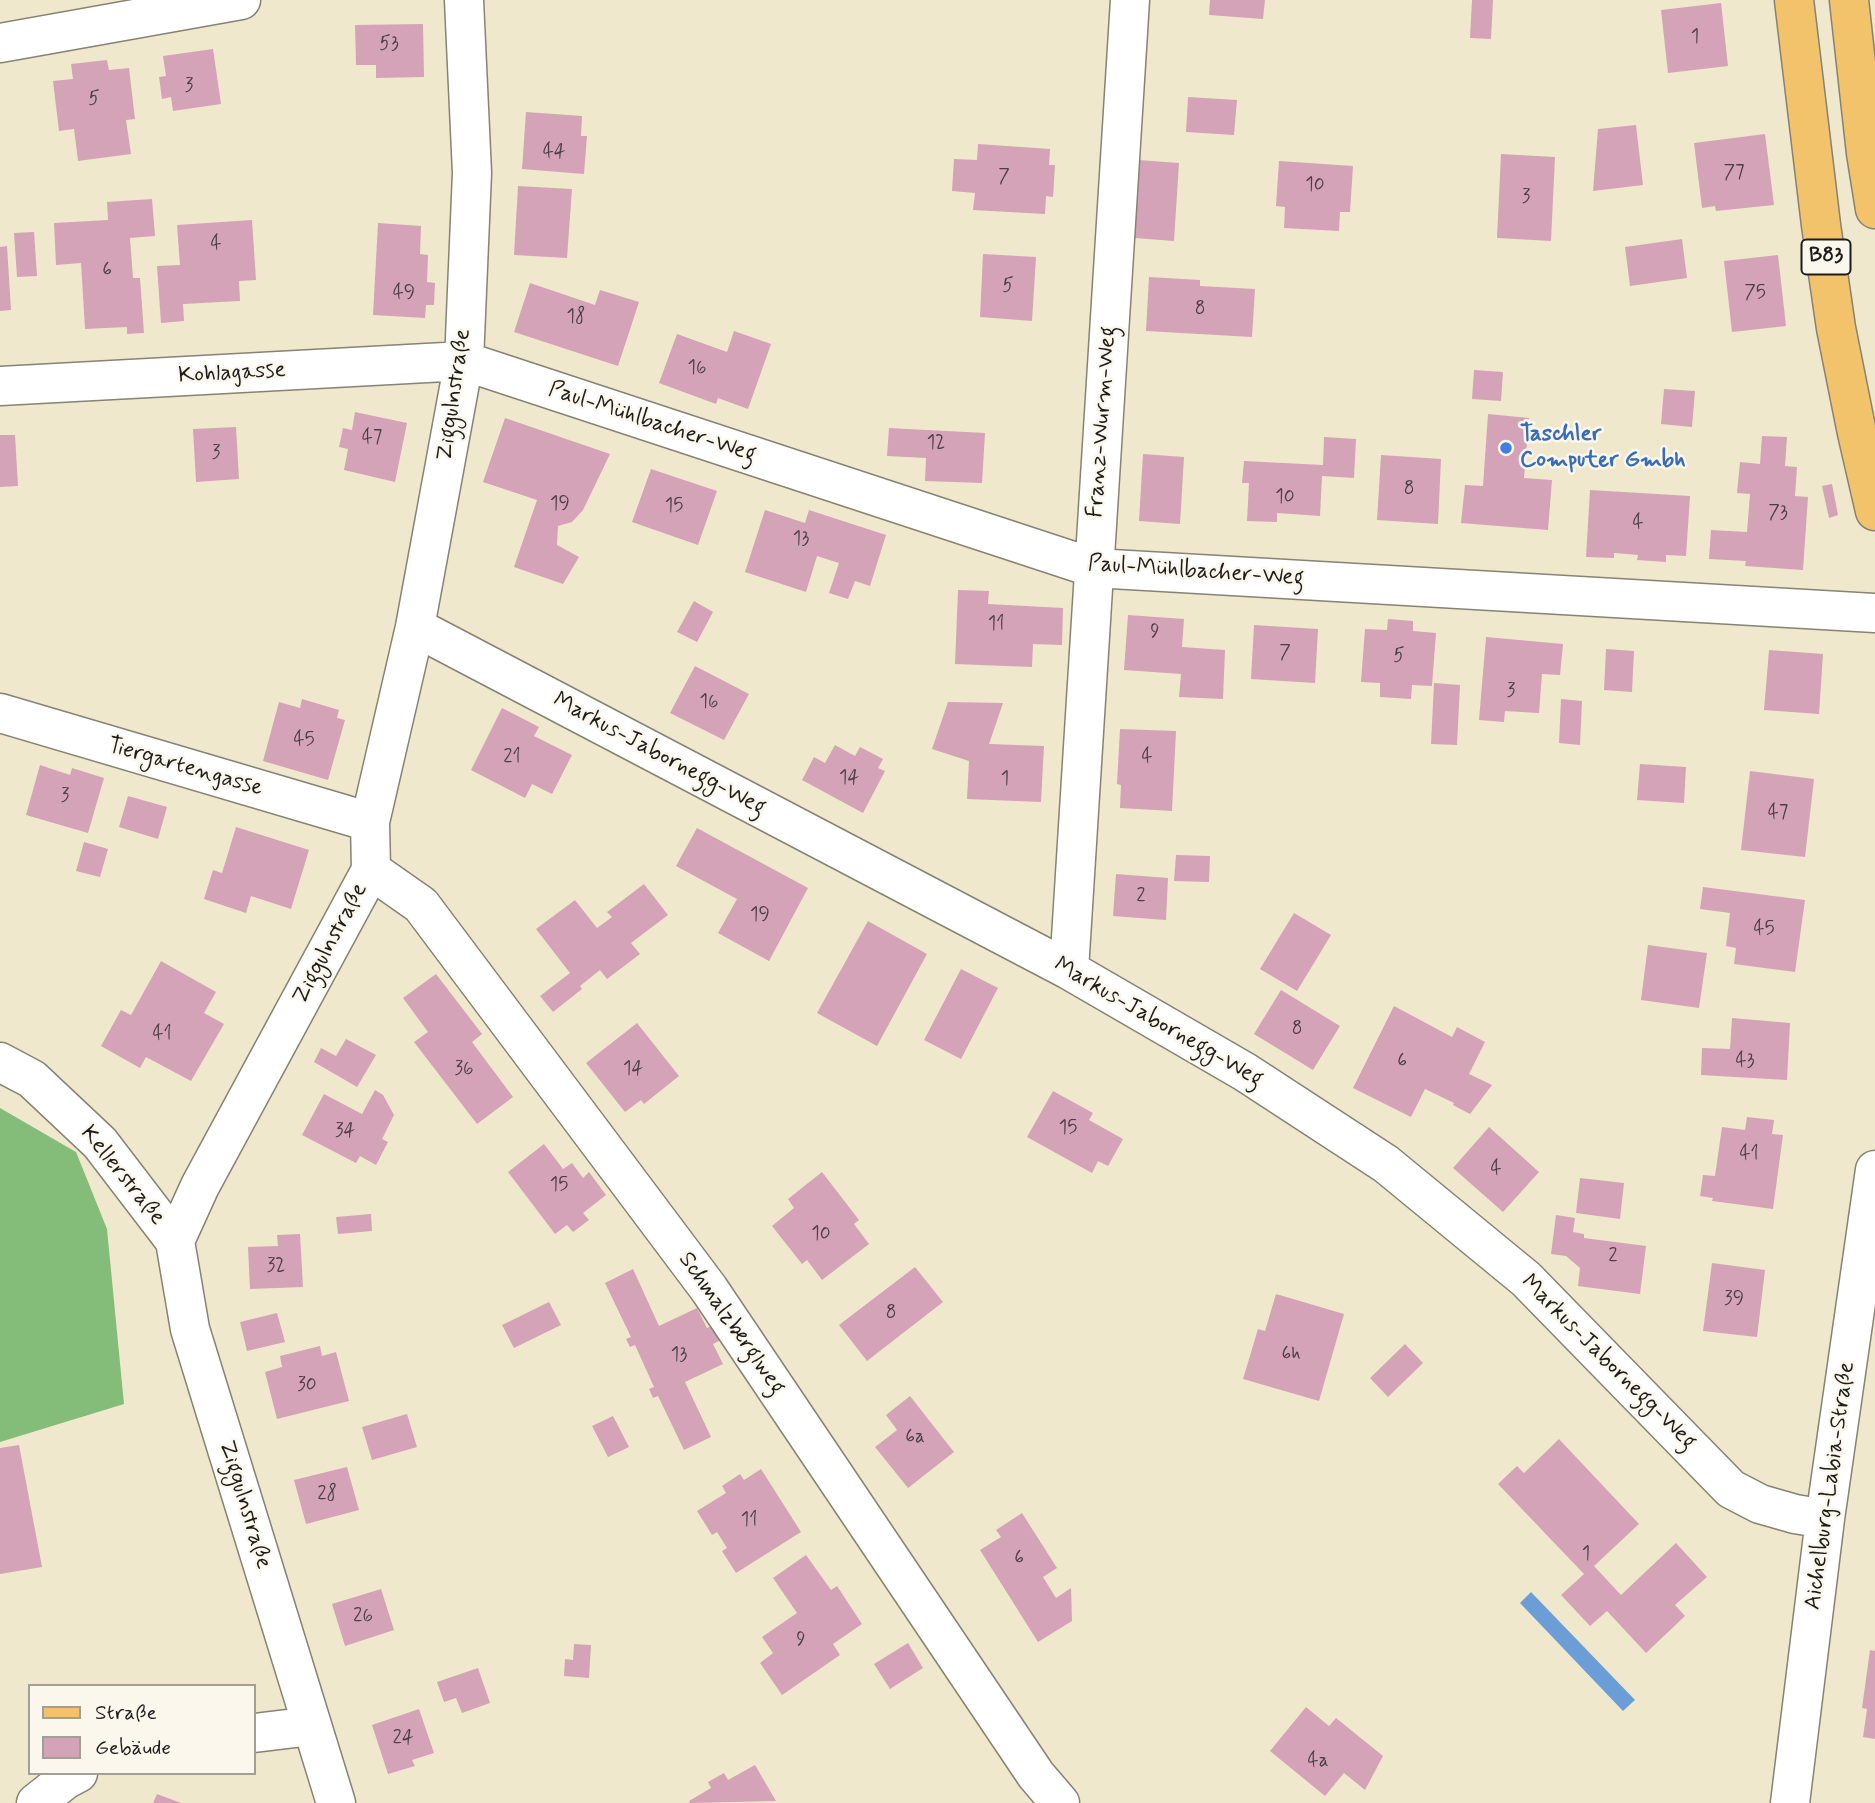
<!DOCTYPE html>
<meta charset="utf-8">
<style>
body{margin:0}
#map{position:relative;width:1875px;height:1803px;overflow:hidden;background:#f0e8cd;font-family:Mynerve,sans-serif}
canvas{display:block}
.legend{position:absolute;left:28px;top:1684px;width:228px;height:91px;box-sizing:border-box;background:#fbf7ec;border:2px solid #a29f99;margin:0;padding:9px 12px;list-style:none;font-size:21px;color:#1c1c1c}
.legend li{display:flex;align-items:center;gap:14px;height:35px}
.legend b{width:35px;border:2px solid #a29f99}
</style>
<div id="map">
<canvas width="1875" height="1803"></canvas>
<ul class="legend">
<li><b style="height:9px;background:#f2c36a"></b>Straße</li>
<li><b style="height:19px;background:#d4a3b7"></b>Gebäude</li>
</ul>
</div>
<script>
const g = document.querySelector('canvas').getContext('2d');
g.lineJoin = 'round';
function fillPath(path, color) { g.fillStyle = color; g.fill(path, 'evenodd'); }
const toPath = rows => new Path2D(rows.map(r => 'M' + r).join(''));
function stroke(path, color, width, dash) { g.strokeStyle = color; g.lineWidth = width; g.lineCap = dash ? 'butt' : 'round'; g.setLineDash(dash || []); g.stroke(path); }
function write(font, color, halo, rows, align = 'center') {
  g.font = font + ' Mynerve,sans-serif'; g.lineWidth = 5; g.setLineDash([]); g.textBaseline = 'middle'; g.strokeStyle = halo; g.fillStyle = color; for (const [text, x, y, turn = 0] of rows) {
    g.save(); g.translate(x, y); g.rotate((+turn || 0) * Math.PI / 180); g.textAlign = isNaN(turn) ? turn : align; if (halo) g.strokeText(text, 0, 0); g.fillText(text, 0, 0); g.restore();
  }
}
fillPath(toPath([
 [0,1108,76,1152,107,1229,124,1404,0,1442]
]), '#84bc79');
fillPath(toPath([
 [1531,1592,1635,1700,1623,1711,1520,1603]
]), '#6b9dd6');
fillPath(toPath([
 [1210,0,1265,0,1263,19,1209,15],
 [1472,0,1493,0,1491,39,1470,38],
 [1721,3,1728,66,1668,73,1661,10],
 [423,24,424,77,376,78,376,65,356,65,355,25],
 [213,49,221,104,173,111,171,97,162,99,159,77,166,76,163,56],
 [107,60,109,70,129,68,135,119,126,120,131,154,78,161,74,129,59,131,53,81,73,79,71,64],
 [1188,97,1237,100,1234,135,1186,132],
 [526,112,582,116,581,136,587,136,584,174,522,169],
 [1636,125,1643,185,1593,191,1598,129],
 [1765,134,1774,205,1716,211,1715,206,1702,208,1694,143],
 [978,144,1050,149,1049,165,1055,165,1053,197,1046,196,1045,214,973,210,975,193,952,191,954,159,977,160],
 [1501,154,1555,157,1551,241,1497,238],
 [1138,160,1179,163,1174,241,1134,238],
 [1279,161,1353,166,1350,212,1340,212,1339,231,1284,228,1285,207,1276,206],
 [518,186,572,189,567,258,514,255],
 [152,199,155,236,130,238,133,278,140,278,144,333,127,334,127,327,85,329,81,263,56,265,54,223,108,220,107,202],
 [252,220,256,280,239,281,240,301,183,304,184,321,161,323,157,266,180,265,177,225],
 [378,223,421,226,420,254,428,255,427,282,435,283,434,305,426,305,425,318,373,315],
 [34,232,37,276,17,277,14,233],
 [1682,239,1687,278,1630,286,1625,247],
 [7,246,11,310,0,311,0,247],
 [983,254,1036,257,1032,321,980,317],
 [1778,255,1786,326,1732,332,1724,261],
 [1149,277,1200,280,1200,286,1255,289,1252,337,1146,331],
 [530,283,595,305,600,290,639,302,618,366,514,332],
 [734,331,771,344,748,409,718,398,716,404,659,383,677,334,727,352],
 [1474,370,1503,372,1501,401,1472,399],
 [1664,389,1695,391,1692,427,1661,424],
 [355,412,407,423,395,482,344,470,348,449,339,447,343,428,352,430],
 [1488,414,1529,418,1524,478,1552,480,1548,530,1461,523,1465,485,1483,486],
 [505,418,610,454,583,510,572,522,558,526,557,545,579,557,563,584,514,567,537,500,483,482],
 [236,427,239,479,196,482,193,429],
 [889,428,985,433,982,483,925,481,926,458,887,456],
 [0,435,15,435,18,486,0,487],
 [1762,436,1787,437,1785,466,1797,467,1795,496,1808,497,1803,570,1745,566,1746,561,1709,559,1711,530,1747,532,1750,494,1737,493,1740,462,1760,464],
 [1324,437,1356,439,1354,478,1322,476,1320,516,1277,513,1277,522,1247,521,1249,483,1242,483,1244,461,1323,465],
 [1143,454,1184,457,1180,524,1139,521],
 [1381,455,1441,459,1438,524,1377,520],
 [651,469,717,491,698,545,632,522],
 [1832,484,1838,515,1829,518,1822,486],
 [1590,490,1690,496,1686,556,1666,555,1666,562,1637,560,1638,555,1614,553,1614,558,1586,557],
 [765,510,805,523,809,510,886,535,870,586,855,581,848,599,829,593,839,563,817,556,806,592,745,572],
 [958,590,989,591,988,604,1063,608,1062,645,1033,644,1032,667,955,664],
 [694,601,713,612,697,642,677,632],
 [1128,615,1184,619,1182,647,1225,650,1223,699,1179,697,1181,674,1124,670],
 [1388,619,1413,621,1413,631,1436,633,1432,686,1412,685,1411,699,1380,697,1380,683,1361,682,1365,629,1387,630],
 [1254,625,1318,629,1315,683,1251,679],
 [1486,637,1563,644,1560,675,1542,674,1539,713,1505,711,1504,722,1479,720],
 [1606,649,1634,651,1632,692,1604,690],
 [1769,650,1823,654,1819,714,1764,710],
 [695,666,749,694,724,740,670,713],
 [1434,683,1460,685,1457,745,1431,744],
 [302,699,339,710,337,718,345,720,328,780,263,761,279,702,300,708],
 [1561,699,1582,701,1580,745,1559,743],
 [948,702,1003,703,989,744,1044,746,1041,802,967,799,969,761,932,749],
 [502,708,539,727,534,736,572,755,552,794,532,784,525,798,471,770],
 [1120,729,1176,731,1172,811,1120,808,1121,785,1117,784],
 [835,745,855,756,860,747,883,759,878,768,885,771,863,813,802,780,814,757,825,763],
 [1640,764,1686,767,1684,803,1637,800],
 [40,765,70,775,72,768,104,778,88,833,26,815],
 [1750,771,1814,779,1805,857,1741,850],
 [128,796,167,807,158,839,119,827],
 [236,827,309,850,291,909,251,896,246,913,204,899,213,870,222,873],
 [697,828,808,888,769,961,718,933,737,899,676,866],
 [84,842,108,849,100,877,76,871],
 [1176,855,1210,856,1209,882,1174,881],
 [1116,874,1168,878,1166,920,1113,916],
 [644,884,668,915,631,943,640,954,607,979,600,970,580,986,582,989,553,1012,540,996,570,973,536,929,575,900,597,928,612,917,607,912],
 [1703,887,1805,900,1795,972,1734,964,1736,948,1726,946,1730,913,1700,909],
 [1294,913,1331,935,1297,991,1260,969],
 [868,921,927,954,877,1046,817,1013],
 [1648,945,1707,953,1699,1008,1641,1000],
 [161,961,216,992,204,1013,224,1024,191,1081,146,1057,140,1068,101,1046,121,1010,131,1015],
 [961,969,998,988,961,1059,924,1040],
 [436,974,482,1034,472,1042,513,1097,477,1124,414,1042,428,1032,403,998],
 [1281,990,1340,1026,1313,1070,1254,1034],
 [1394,1006,1452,1037,1457,1027,1485,1042,1469,1074,1492,1085,1470,1114,1453,1105,1454,1103,1425,1089,1411,1117,1353,1088],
 [1732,1018,1790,1023,1787,1080,1701,1075,1702,1048,1730,1049],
 [637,1023,679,1076,644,1104,641,1100,625,1112,586,1063],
 [346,1039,376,1055,357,1087,314,1062,321,1048,336,1056],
 [375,1090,383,1095,394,1115,382,1139,388,1142,376,1165,360,1156,356,1163,302,1135,324,1094,362,1114],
 [1053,1091,1093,1113,1089,1120,1123,1139,1108,1166,1098,1161,1092,1173,1027,1137],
 [1747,1117,1774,1120,1772,1134,1783,1135,1773,1209,1712,1201,1713,1198,1700,1196,1703,1175,1715,1176,1722,1127,1745,1130],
 [1489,1127,1539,1172,1503,1212,1453,1168],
 [544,1144,563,1169,572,1163,583,1178,589,1172,606,1195,583,1213,589,1220,573,1232,567,1225,555,1234,508,1172],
 [822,1172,859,1220,854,1224,869,1244,822,1280,807,1260,802,1264,772,1226,794,1208,788,1199],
 [1580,1178,1624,1183,1620,1219,1576,1213],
 [371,1214,372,1231,338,1234,336,1217],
 [1556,1215,1575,1218,1573,1232,1584,1234,1584,1238,1646,1246,1640,1294,1578,1286,1580,1268,1566,1256,1551,1254],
 [300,1234,303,1287,250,1289,248,1247,278,1246,277,1235],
 [1712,1263,1765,1270,1757,1337,1703,1331],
 [915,1267,943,1302,867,1361,839,1325],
 [633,1269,659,1326,697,1308,707,1328,714,1325,721,1340,713,1344,723,1364,685,1382,711,1437,684,1450,658,1396,653,1398,649,1389,654,1387,635,1345,630,1347,626,1339,631,1337,605,1283],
 [1276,1294,1344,1314,1319,1401,1243,1379,1258,1329,1265,1331],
 [549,1302,561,1325,514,1348,502,1325],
 [277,1313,285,1342,247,1351,240,1322],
 [1405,1344,1423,1363,1388,1397,1370,1378],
 [320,1346,322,1356,336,1352,349,1401,277,1419,265,1372,282,1367,280,1356],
 [910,1396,954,1452,908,1488,875,1447,897,1430,886,1415],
 [407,1414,417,1447,372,1460,362,1427],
 [613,1416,629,1447,608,1457,592,1426],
 [1559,1439,1639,1524,1594,1566,1621,1595,1676,1543,1707,1577,1675,1605,1685,1616,1646,1653,1607,1611,1590,1626,1561,1595,1584,1574,1498,1484,1517,1466,1524,1473],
 [19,1445,42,1567,0,1574,0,1448],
 [347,1467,359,1510,306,1524,294,1480],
 [761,1469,801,1532,736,1573,722,1551,727,1548,717,1532,712,1535,697,1511,726,1493,722,1486,740,1474,744,1480],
 [1022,1513,1057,1568,1043,1577,1056,1598,1071,1588,1072,1621,1038,1642,980,1550,1001,1537,996,1530],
 [806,1555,831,1590,837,1586,862,1624,833,1644,840,1655,782,1695,760,1663,773,1653,762,1637,797,1613,773,1578],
 [381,1589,394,1630,345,1646,332,1604],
 [908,1643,923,1668,890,1689,874,1664],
 [574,1644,591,1645,589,1678,564,1676,565,1659,573,1660],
 [1870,1650,1875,1651,1875,1739,1863,1737,1867,1709,1862,1708],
 [478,1668,490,1703,462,1713,456,1698,444,1702,437,1682],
 [1306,1707,1329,1726,1336,1718,1383,1756,1365,1790,1344,1773,1325,1796,1270,1751],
 [419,1709,434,1753,412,1760,415,1766,388,1774,372,1725],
 [755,1765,776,1801,690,1803,689,1801,711,1788,708,1782,724,1773,728,1780],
 [157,1794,181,1803,153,1803]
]), '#d4a3b7');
const minor = toPath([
 [0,43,241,0],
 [0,386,464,361,1094,568,1875,613],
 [415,627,1069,970,1245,1072,1386,1164,1526,1279,1731,1489,1760,1504,1795,1514,1825,1519],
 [0,713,370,822],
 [371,870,421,905,709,1289,1036,1775,1060,1803],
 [1069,970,1130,0],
 [0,1062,32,1079,100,1143,175,1241],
 [254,1733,312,1726],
 [36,1803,65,1780,78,1773],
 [336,1803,190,1329,175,1241,200,1186,371,870,370,822,415,627,464,361,472,173,464,0],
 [1790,1803,1825,1519,1875,1170]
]);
const primary = toPath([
 [1794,0,1821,225,1836,328,1857,433,1875,511],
 [1849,0,1866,153,1875,209]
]);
stroke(minor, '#868274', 41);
stroke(primary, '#868274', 41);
stroke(minor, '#fff', 38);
stroke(primary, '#f2c36a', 38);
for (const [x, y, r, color] of [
 [1506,448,7,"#3f7fe0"]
]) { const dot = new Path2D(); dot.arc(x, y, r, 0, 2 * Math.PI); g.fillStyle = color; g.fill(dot); stroke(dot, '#fbf7ec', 2.5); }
write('19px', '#4a3e43', null, [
 ["1",1695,38],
 ["53",389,45],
 ["3",189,87],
 ["5",94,100],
 ["44",554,153],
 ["77",1734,174],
 ["7",1004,178],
 ["10",1315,186],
 ["3",1526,198],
 ["4",216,245],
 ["6",107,271],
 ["5",1008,287],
 ["49",404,294],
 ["75",1755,294],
 ["8",1200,310],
 ["18",576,318],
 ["16",697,369],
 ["47",372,439],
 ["12",936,444],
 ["3",216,454],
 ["8",1409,490],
 ["10",1285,498],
 ["19",560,505],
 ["15",674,507],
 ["73",1778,514],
 ["4",1638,524],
 ["13",801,540],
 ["11",996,625],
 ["9",1155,633],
 ["7",1285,654],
 ["5",1399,657],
 ["3",1511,692],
 ["16",709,703],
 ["45",304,741],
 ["21",512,758],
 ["4",1147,758],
 ["14",849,779],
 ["1",1005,780],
 ["3",65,797],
 ["47",1778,814],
 ["2",1141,897],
 ["19",760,916],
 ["45",1764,930],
 ["8",1297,1030],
 ["41",162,1035],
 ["6",1402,1062],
 ["43",1745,1062],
 ["36",464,1070],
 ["14",633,1070],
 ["15",1068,1129],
 ["34",345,1132],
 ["41",1749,1155],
 ["4",1496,1170],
 ["15",559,1186],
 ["10",821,1235],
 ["2",1613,1257],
 ["32",276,1267],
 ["39",1734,1300],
 ["8",891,1314],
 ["6h",1291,1355],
 ["13",679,1356],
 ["30",307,1386],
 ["6a",915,1438],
 ["28",327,1495],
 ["11",749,1521],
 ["1",1586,1555],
 ["6",1019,1559],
 ["26",363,1617],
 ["9",801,1641],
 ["24",403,1739],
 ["4a",1318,1762]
]);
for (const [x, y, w] of [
 [1826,257,49]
]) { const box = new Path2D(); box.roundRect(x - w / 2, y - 17.5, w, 35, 5); g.fillStyle = '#fbf7ec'; g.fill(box); stroke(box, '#1c1c1c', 2); }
write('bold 21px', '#1c1c1c', null, [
 ["B83",1826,257]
]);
write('23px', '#1c1c1c', '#fbf7ec', [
 ["Kohlagasse",232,374,-3],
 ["Ziggulnstraße",455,395,-82],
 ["Franz-Wurm-Weg",1103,422,-86],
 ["Paul-Mühlbacher-Weg",652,423,18],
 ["Paul-Mühlbacher-Weg",1196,572,4],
 ["Markus-Jabornegg-Weg",659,755,28],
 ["Tiergartengasse",185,768,16],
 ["Ziggulnstraße",331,944,-62],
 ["Markus-Jabornegg-Weg",1158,1023,30],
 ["Kellerstraße",122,1176,51],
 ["Schmalzberglweg",731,1324,55],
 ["Markus-Jabornegg-Weg",1608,1363,45],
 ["Aichelburg-Labia-Straße",1831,1486,-82],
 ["Ziggulnstraße",244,1505,73]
]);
write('bold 23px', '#366cbe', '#fbf7ec', [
 ["Taschler",1520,435],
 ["Computer Gmbh",1520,461]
], 'left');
</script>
